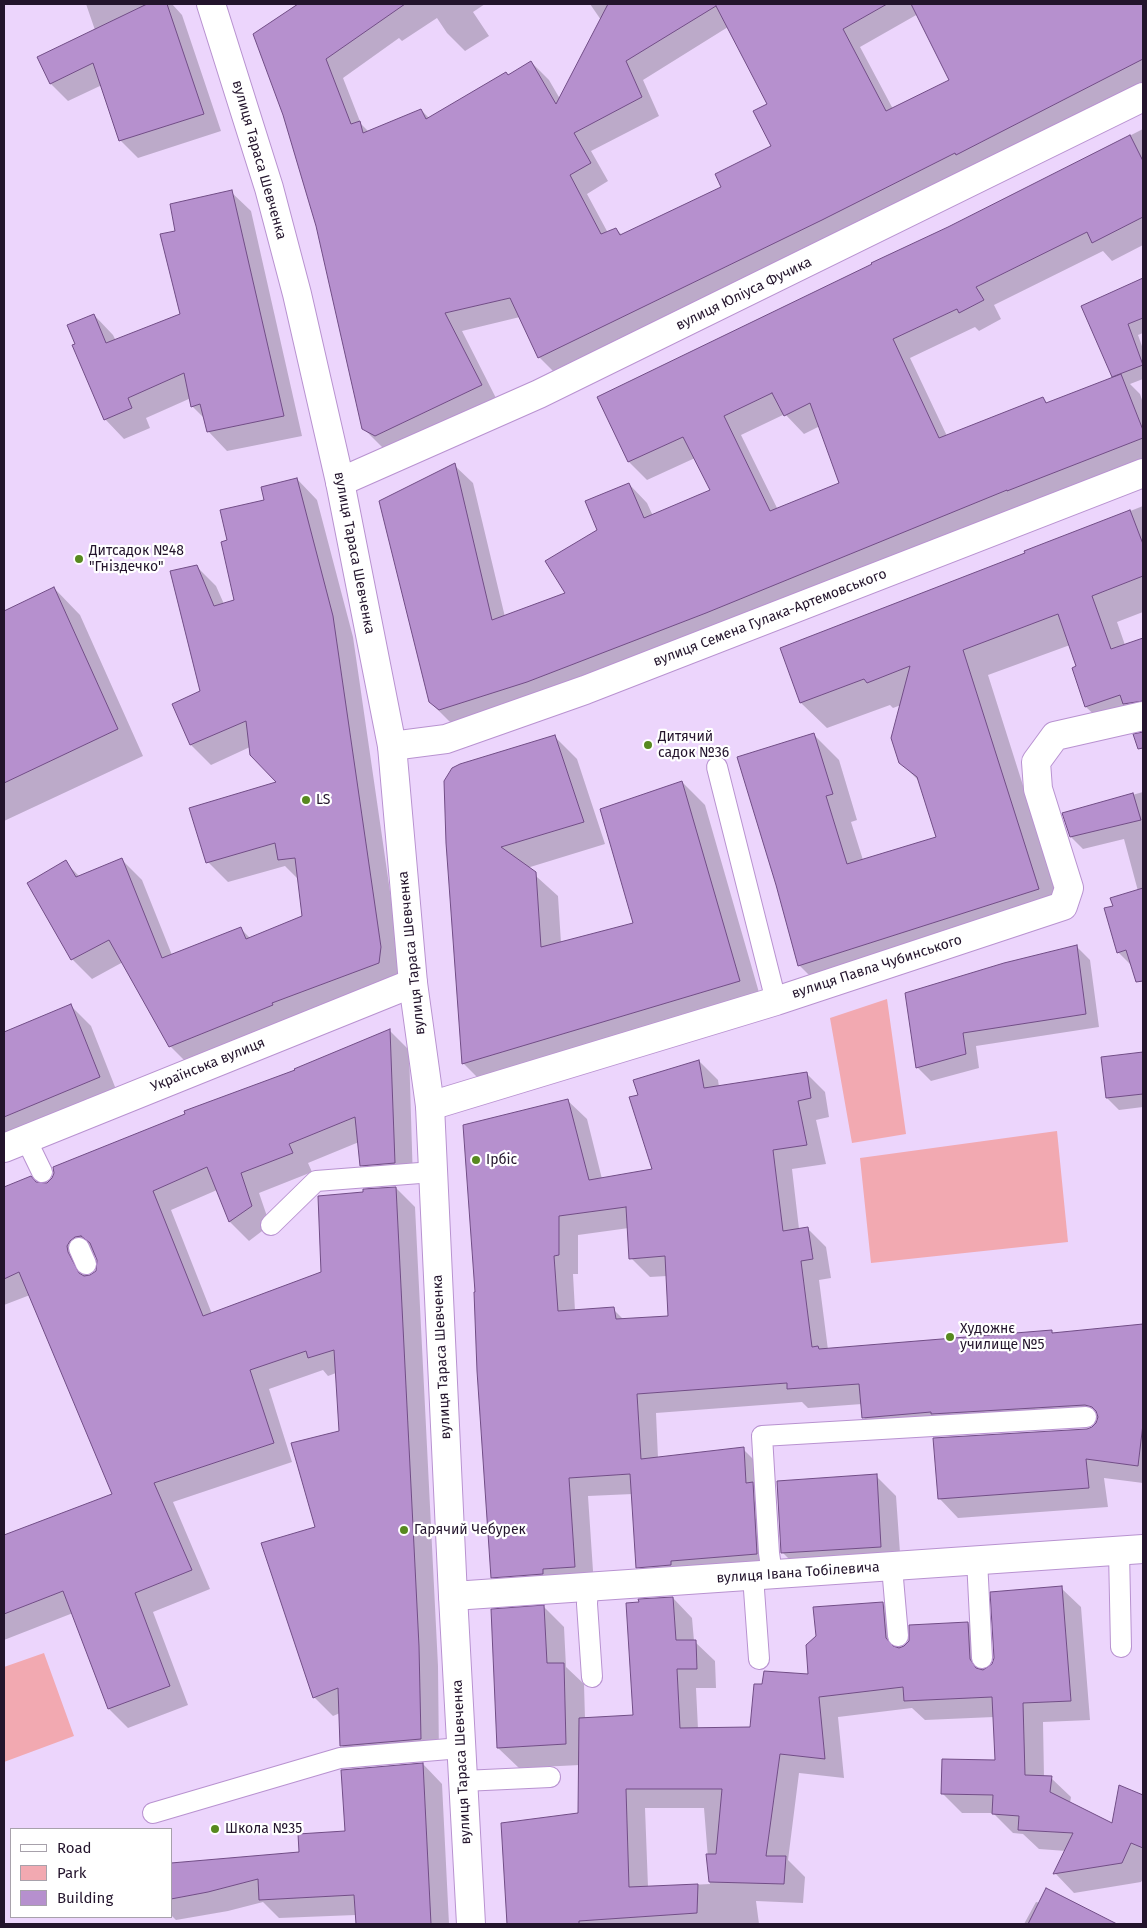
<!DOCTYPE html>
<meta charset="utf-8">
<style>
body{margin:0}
#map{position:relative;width:1147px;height:1928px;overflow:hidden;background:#ecd5fc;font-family:"Fira Sans",sans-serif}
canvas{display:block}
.frame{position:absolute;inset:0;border:5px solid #23142c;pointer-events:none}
.legend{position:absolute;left:10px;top:1828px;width:162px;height:90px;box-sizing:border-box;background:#fff;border:1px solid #a7a1ab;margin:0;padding:6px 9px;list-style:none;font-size:15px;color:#23142c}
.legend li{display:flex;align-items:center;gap:10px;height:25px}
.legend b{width:25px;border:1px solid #a7a1ab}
</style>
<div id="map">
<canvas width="1147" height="1928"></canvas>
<div class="frame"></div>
<ul class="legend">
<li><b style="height:6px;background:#fff"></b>Road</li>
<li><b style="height:14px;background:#f2a9b1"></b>Park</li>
<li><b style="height:14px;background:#b690ce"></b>Building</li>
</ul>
</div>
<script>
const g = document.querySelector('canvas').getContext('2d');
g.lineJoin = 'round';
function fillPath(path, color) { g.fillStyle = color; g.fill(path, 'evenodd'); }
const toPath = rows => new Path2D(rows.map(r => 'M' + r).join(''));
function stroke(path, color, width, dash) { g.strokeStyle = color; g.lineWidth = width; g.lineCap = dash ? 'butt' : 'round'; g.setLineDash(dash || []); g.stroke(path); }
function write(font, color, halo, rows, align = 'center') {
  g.font = font + ' "Fira Sans",sans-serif'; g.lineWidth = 4.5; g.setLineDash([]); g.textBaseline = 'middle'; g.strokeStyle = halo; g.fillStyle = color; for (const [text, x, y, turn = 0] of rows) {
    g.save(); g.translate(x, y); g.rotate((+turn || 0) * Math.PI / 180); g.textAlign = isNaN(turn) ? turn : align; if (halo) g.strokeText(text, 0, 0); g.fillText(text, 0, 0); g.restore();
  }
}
fillPath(toPath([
 [887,999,906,1134,852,1143,830,1018],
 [1057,1131,1068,1242,871,1263,860,1158],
 [44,1653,74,1736,4,1762,4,1667]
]), '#f2a9b1');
fillPath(toPath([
 [86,4,172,4,182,15,221,131,138,158,120,140,102,85,68,101,51,84,95,30],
 [300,4,485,4,473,12,489,36,465,51,447,33,437,18,402,41,399,38,343,78,361,124,369,132,421,110,429,118,508,76,531,62,549,80,560,99,601,20,590,4,643,4,644,6,648,4,1143,4,1143,87,557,375,539,357,520,317,462,331,499,404,394,454,382,447,363,428,317,225,284,114,255,34],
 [918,14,951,80,893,109,860,47],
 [728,27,768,104,773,147,723,188,622,235,616,229,608,233,587,194,608,181,591,151,659,116,643,80],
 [1143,129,1143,245,1112,261,1103,251,994,305,1001,319,979,331,975,327,910,358,947,436,1043,398,1048,404,1115,378,1113,376,1138,282,1143,286,1143,333,1138,335,1143,349,1143,379,1130,384,1140,394,1143,403,1143,463,459,728,449,721,430,702,454,465,473,483,505,617,567,594,598,530,629,484,647,503,653,516,711,491,695,458,647,480,629,462,599,398,948,228],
 [785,414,804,434,820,426,841,483,778,510,741,435],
 [231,192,251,211,302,436,227,451,208,431,205,419,192,406,191,398,146,418,150,428,124,439,105,419,77,344,94,315,113,335,116,341,181,315,176,232],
 [297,479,317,500,353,637,401,967,399,983,190,1066,170,1046,123,962,92,979,72,959,65,862,80,877,122,860,142,880,172,955,241,929,250,938,304,917,299,880,285,866,228,882,208,862,279,782,250,747,211,765,191,745,173,705,202,691,196,566,216,586,224,604,235,601,228,541,266,501],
 [1143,506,1143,612,1117,622,1125,645,1143,639,1143,722,1112,732,1086,707,1073,669,1078,667,1070,645,988,675,1064,915,825,991,799,965,813,734,839,760,857,820,851,822,863,860,938,838,921,783,900,762,901,705,893,708,890,705,827,728,801,703,1026,554,1026,552],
 [54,588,80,615,143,756,4,821,4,612],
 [555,737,577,759,605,844,527,868,558,896,561,943,634,924,682,782,705,805,762,1003,486,1086,463,1063,445,786],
 [1143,792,1143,961,1131,965,1118,952,1114,907,1138,891,1124,839,1083,849,1071,837,1064,814],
 [1076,946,1090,960,1099,1027,976,1046,979,1068,931,1081,917,1067],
 [71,1006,91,1026,119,1097,4,1145,4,1033],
 [390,1031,409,1050,413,1182,381,1184,361,1165,359,1142,308,1163,312,1172,259,1193,270,1225,249,1241,230,1222,217,1190,171,1210,212,1314,323,1273,365,1194,396,1188,415,1207,438,1666,439,1758,361,1765,342,1746,340,1713,333,1716,314,1697,317,1528,340,1432,336,1373,328,1376,323,1370,269,1389,292,1462,173,1502,210,1589,153,1612,188,1705,128,1728,109,1709,73,1613,4,1640,4,1536,114,1494,30,1295,4,1305,4,1189,31,1178,36,1183,47,1184,296,1071],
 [96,1255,99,1265,97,1271,89,1276,87,1273,88,1260],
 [1143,1053,1143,1107,1119,1110,1107,1098,1102,1058],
 [699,1061,718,1080,719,1087,806,1073,825,1092,829,1117,816,1120,826,1164,792,1169,799,1229,807,1228,826,1247,831,1278,819,1280,828,1350,1051,1331,1054,1334,1143,1325,1143,1483,1104,1478,1108,1507,958,1518,939,1498,1094,1428,1095,1424,882,1436,863,1417,862,1404,808,1408,802,1402,656,1413,658,1458,743,1449,762,1468,776,1573,657,1586,638,1567,633,1494,588,1496,594,1586,511,1596,492,1577,567,1100,587,1119,602,1179,654,1170,640,1096],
 [629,1228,631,1258,650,1277,667,1276,669,1317,624,1320,613,1309,575,1311,573,1274,578,1274,578,1235],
 [876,1476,896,1496,901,1567,803,1573,782,1552],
 [1061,1588,1081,1607,1090,1720,1043,1722,1044,1777,1051,1778,1071,1797,1070,1803,1113,1824,1120,1787,1143,1796,1143,1879,1141,1882,1074,1893,1055,1873,1066,1851,1039,1849,1023,1834,1013,1833,993,1813,962,1813,942,1793,996,1761,994,1717,925,1720,912,1708,838,1717,844,1778,799,1773,788,1860,805,1877,803,1903,756,1901,759,1924,507,1924,502,1824,579,1814,580,1765,519,1768,498,1748,544,1607,564,1627,566,1667,584,1684,585,1719,634,1716,673,1598,692,1618,694,1641,715,1661,716,1688,696,1688,698,1729,751,1729,763,1686,810,1676,883,1604,902,1623,904,1648,968,1623,987,1643,989,1668,993,1665],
 [645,1808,704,1808,710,1884,648,1887],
 [423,1764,442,1784,449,1924,357,1924,356,1915,279,1918,263,1902,228,1911,176,1920,171,1915,171,1864,300,1853,346,1832],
 [1036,1902,1096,1915,1105,1924,1024,1924]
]), '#0003');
const building = toPath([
 [147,4,167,4,204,114,119,141,93,63,50,84,37,57,147,4],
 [298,4,405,4,326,59,351,124,360,121,363,133,421,109,426,119,506,72,508,75,531,61,556,104,608,4,887,4,843,29,886,111,949,80,911,4,1143,4,1143,59,956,155,955,153,822,220,538,358,510,298,445,313,482,385,375,436,362,429,316,226,283,115,253,34,298,4],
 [716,6,767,104,753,111,771,146,715,174,721,187,620,235,616,228,601,234,570,175,591,163,574,133,642,97,626,61,716,6],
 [1130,135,1143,161,1143,217,1092,243,1087,232,976,287,984,300,959,313,957,309,893,339,939,438,1043,397,1046,403,1121,374,1143,430,1143,438,1007,491,1007,490,706,613,527,682,439,710,429,702,379,501,455,463,492,620,565,593,545,561,597,530,585,501,629,483,644,518,710,490,683,437,628,462,597,397,872,264,871,263,948,227,1130,135],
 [772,393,784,416,810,403,839,483,770,511,724,416,772,393],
 [232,190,284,416,207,432,200,404,191,407,184,373,128,398,132,408,104,420,72,345,75,344,67,325,94,314,106,343,180,314,160,234,175,231,170,204,232,190],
 [1143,278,1143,318,1128,324,1143,365,1112,377,1081,306,1143,278],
 [297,478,333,616,381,947,379,963,272,1003,273,1005,169,1047,109,940,71,960,27,883,66,860,76,877,122,858,162,958,241,927,246,939,302,916,295,858,278,860,275,843,206,863,189,808,276,782,250,755,246,721,190,745,172,704,200,691,170,571,197,565,214,606,234,600,221,542,227,540,220,510,264,500,261,487,297,478],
 [1130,510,1143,544,1143,576,1092,596,1111,649,1143,638,1143,701,1123,704,1120,695,1085,707,1072,668,1076,666,1058,614,963,650,1039,889,798,966,776,885,737,757,814,733,833,794,826,796,847,864,936,837,917,777,899,763,891,738,910,666,867,683,864,679,800,703,780,648,1025,553,1024,551,1130,510],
 [54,587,118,729,4,783,4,611,54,587],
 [1143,732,1143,748,1138,749,1133,734,1143,732],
 [555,735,584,822,501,847,536,872,541,947,633,923,600,809,682,781,740,981,462,1064,446,843,444,781,452,768,460,764,555,735],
 [1133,793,1141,820,1070,837,1062,813,1133,793],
 [1143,888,1143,981,1136,982,1126,950,1117,953,1104,908,1113,906,1110,898,1143,888],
 [1077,945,1086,1014,963,1033,966,1054,916,1068,905,993,1004,963,1077,945],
 [71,1004,100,1077,4,1117,4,1032,71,1004],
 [390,1029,395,1163,360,1166,355,1117,289,1144,293,1153,241,1173,252,1206,229,1222,207,1167,153,1191,203,1316,321,1272,318,1196,363,1192,363,1189,396,1187,419,1646,421,1739,340,1746,338,1688,313,1698,261,1543,315,1527,291,1443,339,1431,334,1350,308,1358,306,1351,250,1370,274,1443,154,1483,192,1570,135,1593,170,1686,108,1709,63,1591,4,1614,4,1535,112,1494,19,1272,4,1279,4,1187,31,1176,36,1182,47,1183,52,1178,54,1173,53,1167,185,1114,184,1111,295,1070,294,1069,390,1029],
 [81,1236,90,1243,97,1260,96,1271,90,1275,84,1276,79,1273,68,1252,67,1246,70,1241,75,1237,81,1236],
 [1143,1052,1143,1094,1106,1098,1101,1057,1143,1052],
 [699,1060,704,1088,807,1072,811,1098,798,1101,807,1145,773,1150,783,1231,808,1227,813,1259,801,1261,812,1347,818,1346,819,1349,1052,1330,1052,1333,1143,1324,1143,1424,1138,1466,1086,1459,1089,1488,938,1499,933,1438,1087,1429,1092,1427,1096,1423,1098,1417,1096,1411,1092,1407,1085,1405,931,1414,931,1412,862,1418,859,1384,787,1389,787,1383,637,1394,641,1459,744,1447,746,1483,753,1482,757,1554,671,1561,671,1565,636,1568,630,1474,569,1478,575,1567,543,1569,543,1574,491,1578,477,1371,474,1292,475,1292,463,1125,568,1099,589,1180,652,1169,629,1097,638,1095,633,1080,699,1060],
 [626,1207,629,1259,665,1256,668,1316,616,1319,614,1307,558,1311,554,1256,559,1255,559,1216,626,1207],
 [877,1474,881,1547,781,1553,777,1481,877,1474],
 [1062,1586,1071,1701,1023,1703,1025,1775,1052,1776,1050,1792,1112,1823,1119,1785,1143,1795,1143,1848,1131,1843,1122,1863,1053,1874,1073,1833,1018,1830,1019,1816,992,1814,993,1795,941,1794,942,1759,995,1760,992,1697,904,1701,903,1687,819,1697,825,1759,780,1754,766,1856,786,1856,784,1884,709,1882,706,1854,716,1854,722,1789,626,1789,629,1887,698,1884,697,1913,579,1921,579,1924,507,1924,501,1823,578,1813,579,1718,633,1715,626,1603,639,1602,638,1599,673,1597,676,1640,696,1640,697,1669,677,1669,680,1728,750,1727,754,1684,762,1684,764,1671,808,1674,806,1645,816,1636,813,1607,883,1602,886,1638,893,1646,899,1648,904,1646,909,1641,909,1625,968,1622,970,1659,976,1668,983,1670,992,1664,994,1658,990,1592,1062,1586],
 [544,1605,547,1663,564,1663,566,1744,497,1748,491,1609,544,1605],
 [423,1763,431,1924,356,1924,354,1895,259,1900,258,1879,208,1892,171,1899,171,1863,299,1852,298,1834,345,1831,341,1770,423,1763],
 [1046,1888,1117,1924,1028,1924,1046,1888]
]);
fillPath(building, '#b690ce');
stroke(building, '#714d86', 1);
const lane = toPath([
 [717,767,776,1001],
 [26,1139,42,1172],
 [271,1225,316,1181,433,1172],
 [79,1248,86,1264],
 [1119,1551,1121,1647],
 [977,1560,982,1658],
 [892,1567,898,1636],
 [772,1574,769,1553,762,1436,1086,1417],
 [753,1576,759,1659],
 [588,1587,587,1604,592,1677],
 [463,1781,550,1777],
 [153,1813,340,1758,461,1748]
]);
const street = toPath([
 [340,482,539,394,1143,97],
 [392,746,446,739,585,690,1143,473],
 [430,1106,776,1001,1063,906,1069,888,1038,789,1036,762,1055,736,1143,716],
 [4,1148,413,983],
 [453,1596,1143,1549]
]);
const secondary = toPath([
 [211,4,269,188,297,294,340,482,392,746,413,983,430,1106,453,1596,471,1924]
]);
stroke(lane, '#b892d0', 22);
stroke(street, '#b892d0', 30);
stroke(secondary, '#b892d0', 30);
stroke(lane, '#fff', 20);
stroke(street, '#fff', 28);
stroke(secondary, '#fff', 28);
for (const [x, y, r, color] of [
 [79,559,5,"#57891f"],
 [648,745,5,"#57891f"],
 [306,800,5,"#57891f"],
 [476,1160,5,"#57891f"],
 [950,1337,5,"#57891f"],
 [404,1530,5,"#57891f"],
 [215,1829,5,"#57891f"]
]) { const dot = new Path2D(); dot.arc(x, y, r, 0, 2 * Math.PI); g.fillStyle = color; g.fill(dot); stroke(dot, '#fff', 2); }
write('14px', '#23142c', '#fff', [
 ["вулиця Тараса Шевченка",259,160,74],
 ["вулиця Юліуса Фучика",744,294,-26],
 ["вулиця Тараса Шевченка",354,553,79],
 ["вулиця Семена Гулака-Артемовського",770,618,-21],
 ["вулиця Тараса Шевченка",412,953,-96],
 ["вулиця Павла Чубинського",877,967,-18],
 ["Українська вулиця",208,1065,-22],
 ["вулиця Тараса Шевченка",442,1357,-93],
 ["вулиця Івана Тобілевича",798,1573,-4],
 ["вулиця Тараса Шевченка",462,1762,-93]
]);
write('14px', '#23142c', '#fff', [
 ["Дитсадок №48",89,551],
 ["\"Гніздечко\"",89,567],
 ["Дитячий",658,737],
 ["садок №36",658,753],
 ["LS",316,800],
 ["Ірбіс",486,1160],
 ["Художнє",960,1329],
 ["училище №5",960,1345],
 ["Гарячий Чебурек",414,1530],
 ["Школа №35",225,1829]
], 'left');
</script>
